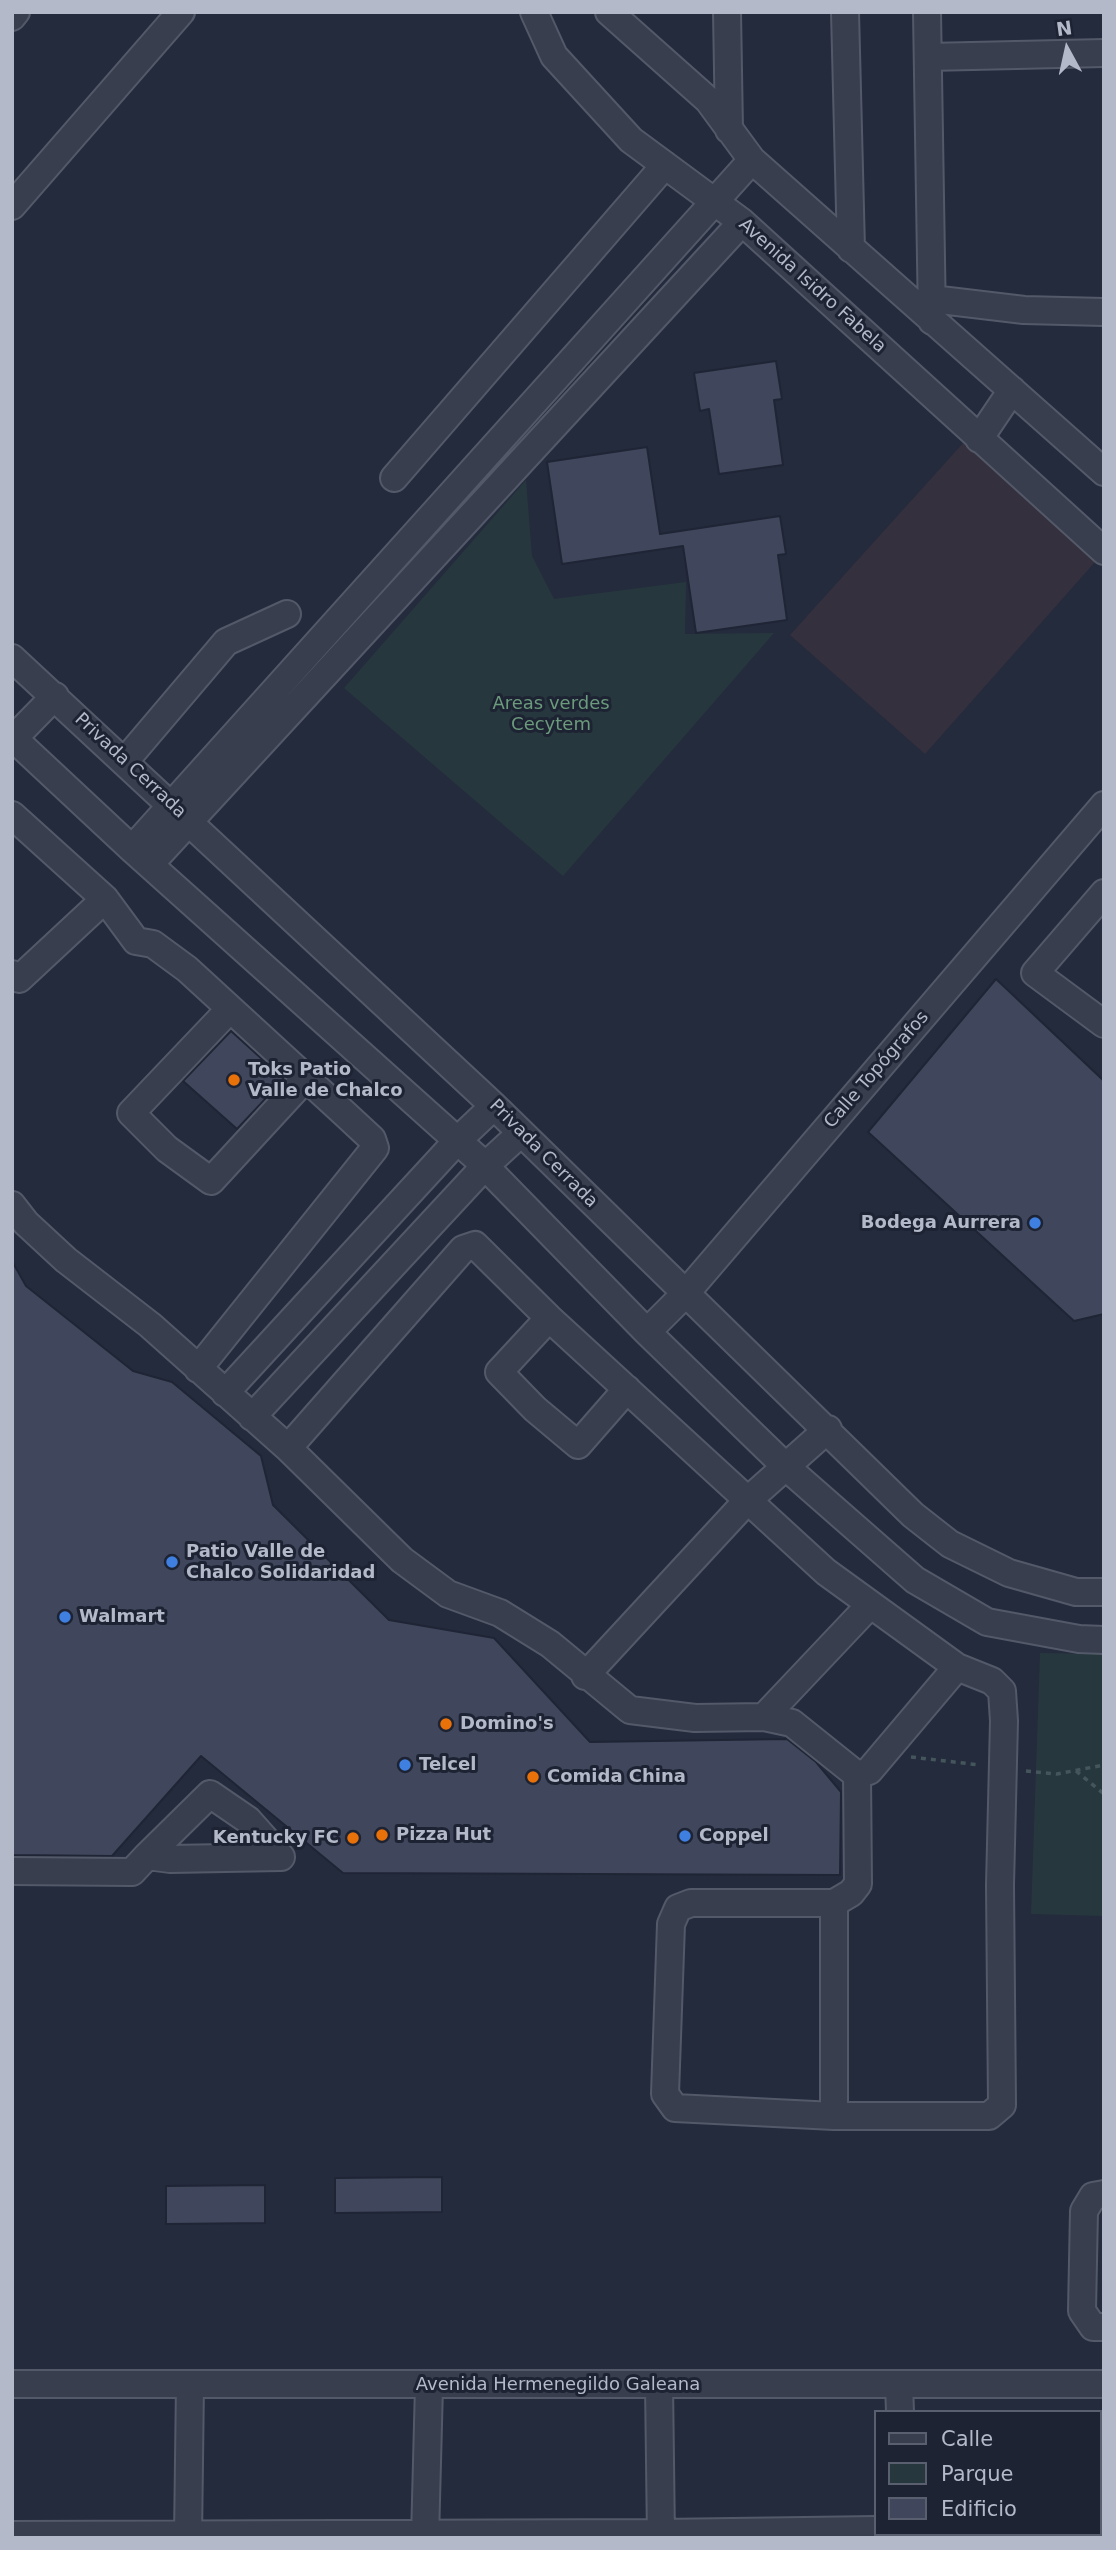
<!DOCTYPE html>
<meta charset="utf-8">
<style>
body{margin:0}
#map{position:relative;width:1116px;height:2550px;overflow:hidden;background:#242b3d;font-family:"DejaVu Sans",sans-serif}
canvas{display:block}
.frame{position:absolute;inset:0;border:14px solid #b4b9c9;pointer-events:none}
.legend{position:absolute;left:874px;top:2410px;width:228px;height:126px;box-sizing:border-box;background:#1d2332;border:2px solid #595f6e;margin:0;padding:9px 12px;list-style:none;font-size:21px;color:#b4b9c9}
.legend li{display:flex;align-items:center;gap:14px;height:35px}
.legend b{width:35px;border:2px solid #595f6e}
.north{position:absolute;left:1032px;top:14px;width:70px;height:70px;-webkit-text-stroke:5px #1d2332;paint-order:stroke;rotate:352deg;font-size:19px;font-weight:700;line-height:28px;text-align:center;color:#b4b9c9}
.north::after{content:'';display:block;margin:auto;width:24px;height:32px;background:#b4b9c9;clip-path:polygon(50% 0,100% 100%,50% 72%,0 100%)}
</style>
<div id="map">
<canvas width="1116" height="2550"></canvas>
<div class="frame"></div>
<ul class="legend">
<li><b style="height:9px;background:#383e4d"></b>Calle</li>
<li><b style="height:19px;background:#26383e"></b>Parque</li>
<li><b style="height:19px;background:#40475d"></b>Edificio</li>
</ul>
<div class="north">N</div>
</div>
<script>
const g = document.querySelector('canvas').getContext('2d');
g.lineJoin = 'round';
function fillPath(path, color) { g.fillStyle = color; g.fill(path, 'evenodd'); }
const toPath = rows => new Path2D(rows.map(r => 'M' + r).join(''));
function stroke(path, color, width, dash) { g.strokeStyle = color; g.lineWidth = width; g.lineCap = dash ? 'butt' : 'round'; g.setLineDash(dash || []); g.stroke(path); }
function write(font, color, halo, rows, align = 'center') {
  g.font = font + ' "DejaVu Sans",sans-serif'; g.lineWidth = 6; g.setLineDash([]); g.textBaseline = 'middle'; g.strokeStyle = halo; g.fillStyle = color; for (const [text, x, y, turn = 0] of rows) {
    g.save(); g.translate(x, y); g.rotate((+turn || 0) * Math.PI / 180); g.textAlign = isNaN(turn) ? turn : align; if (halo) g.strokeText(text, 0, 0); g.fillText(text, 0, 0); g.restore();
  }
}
fillPath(toPath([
 [965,441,1095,562,925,754,790,635]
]), '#34303e');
fillPath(toPath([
 [526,480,532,556,554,599,686,582,685,634,774,633,563,876,344,688],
 [1040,1653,1104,1654,1104,1916,1031,1914]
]), '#26383e');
const building = toPath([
 [776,361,782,399,774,400,783,465,719,474,709,409,700,411,694,373,776,361],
 [647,447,660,534,780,516,786,554,778,555,787,620,696,633,683,546,562,564,547,462,647,447],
 [996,979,1104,1081,1104,1314,1074,1321,868,1132,996,979],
 [231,1031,284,1079,237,1129,183,1081,231,1031],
 [12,1261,26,1286,133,1371,172,1382,261,1456,273,1505,389,1620,494,1638,590,1742,787,1739,816,1762,841,1792,840,1875,343,1873,201,1756,112,1856,12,1855,12,1261],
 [442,2177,442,2212,335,2213,335,2178,442,2177],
 [265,2185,265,2223,166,2224,166,2186,265,2185]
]);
fillPath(building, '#40475d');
stroke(building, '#1f2534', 2);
const minor = toPath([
 [534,12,554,56,631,140,742,222,1104,551],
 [609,12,708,100,752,160,1104,472],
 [727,12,729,130],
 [845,12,851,249],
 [927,12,932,321],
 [12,17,16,12],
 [928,57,1104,53],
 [12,206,181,12],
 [932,299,1024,310,1104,312],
 [979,439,1012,390],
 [394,478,665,165],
 [12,658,494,1106,913,1515,950,1544,1009,1573,1076,1592,1104,1592],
 [12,737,132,849,478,1159,647,1332,785,1466,915,1580,987,1622,1079,1639,1104,1640],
 [12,740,55,696],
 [125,761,226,642,287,614],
 [12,815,105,899,136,941,153,944,187,969,344,1113,372,1139,375,1148,198,1369],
 [132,849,752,160],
 [150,864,742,222],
 [1104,893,1035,973,1104,1024],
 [12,974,19,979,105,899],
 [229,1010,131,1113,167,1149,211,1181,306,1078],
 [12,1205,26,1223,66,1260,150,1325,288,1448,402,1560,448,1594,500,1613,550,1644,630,1710,695,1718,764,1717,792,1723,857,1775,858,1884,851,1893,834,1903,691,1903,678,1908,671,1924,665,2094,675,2108,834,2116,989,2116,1002,2105,1000,1885,1004,1721,1002,1691,992,1681,957,1667,826,1572,549,1318,475,1245,463,1249,288,1448],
 [549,1318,499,1372,535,1409,578,1445,627,1389],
 [647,1332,685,1294,1104,805],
 [225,1393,457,1141,494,1106],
 [252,1417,485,1166,521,1133],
 [585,1676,746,1502,828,1429],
 [764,1717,869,1606],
 [857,1775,869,1771,957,1667],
 [147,1856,210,1794,248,1820,281,1857],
 [12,1871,132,1872,147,1856,170,1859,281,1857],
 [834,1903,834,2116],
 [1104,2194,1093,2196,1084,2211,1082,2311,1093,2327,1104,2327],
 [12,2384,1104,2384],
 [659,2384,661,2538],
 [899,2384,900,2412],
 [1100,2528,1104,2528],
 [903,2534,903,2538],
 [12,2535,661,2533,876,2530],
 [188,2538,190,2384],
 [425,2538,429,2386]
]);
stroke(minor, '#535968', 30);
stroke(toPath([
 [911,1757,980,1765],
 [1026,1771,1057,1774,1104,1765],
 [1076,1771,1104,1794]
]), '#44555b', 3.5, [5, 5]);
stroke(minor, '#383e4d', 26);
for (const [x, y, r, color] of [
 [234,1080,7,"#e8710a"],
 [1035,1223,7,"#3f7fe0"],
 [172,1562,7,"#3f7fe0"],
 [65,1617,7,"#3f7fe0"],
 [446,1724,7,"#e8710a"],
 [405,1765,7,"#3f7fe0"],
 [533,1777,7,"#e8710a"],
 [382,1835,7,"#e8710a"],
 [685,1836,7,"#3f7fe0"],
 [353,1838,7,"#e8710a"]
]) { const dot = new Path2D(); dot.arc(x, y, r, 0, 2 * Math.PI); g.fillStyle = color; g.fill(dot); stroke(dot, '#1d2332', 2.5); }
write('18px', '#b4b9c9', '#1d2332', [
 ["Avenida Isidro Fabela",812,286,42],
 ["Privada Cerrada",130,766,43],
 ["Calle Topógrafos",877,1070,-49],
 ["Privada Cerrada",543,1154,45],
 ["Avenida Hermenegildo Galeana",558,2385]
]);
write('18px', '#6b9a7c', '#1d2332', [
 ["Areas verdes",551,704],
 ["Cecytem",551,725]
]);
write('bold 18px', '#b4b9c9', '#1d2332', [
 ["Toks Patio",248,1070],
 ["Valle de Chalco",248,1091],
 ["Bodega Aurrera",1021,1223,"right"],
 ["Patio Valle de",186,1552],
 ["Chalco Solidaridad",186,1573],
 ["Walmart",79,1617],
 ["Domino's",460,1724],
 ["Telcel",419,1765],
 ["Comida China",547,1777],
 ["Pizza Hut",396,1835],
 ["Coppel",699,1836],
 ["Kentucky FC",339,1838,"right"]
], 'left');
</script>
